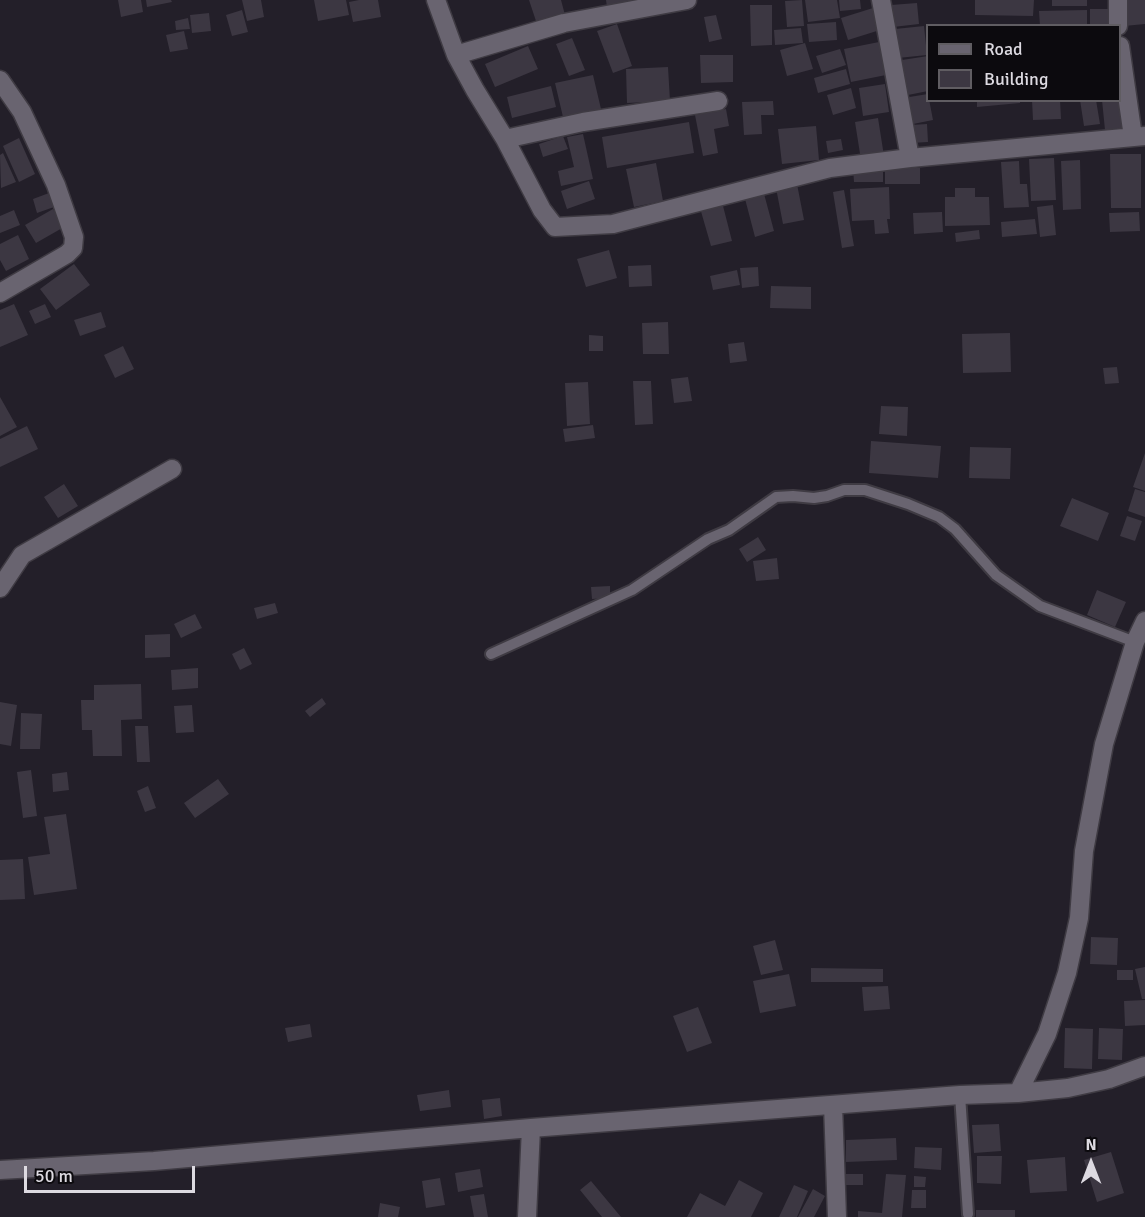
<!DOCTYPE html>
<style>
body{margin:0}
#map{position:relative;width:1145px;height:1217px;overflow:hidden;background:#231f29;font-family:Signika,sans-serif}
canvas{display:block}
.legend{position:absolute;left:926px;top:24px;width:195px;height:78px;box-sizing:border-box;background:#0c0a0e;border:2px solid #605d62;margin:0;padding:8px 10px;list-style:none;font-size:18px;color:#dddae1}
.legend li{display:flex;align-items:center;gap:12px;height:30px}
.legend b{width:30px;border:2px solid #605d62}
.north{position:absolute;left:1061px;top:1133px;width:60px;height:60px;-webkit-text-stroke:4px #0c0a0e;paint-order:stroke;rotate:0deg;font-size:16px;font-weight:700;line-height:24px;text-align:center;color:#dddae1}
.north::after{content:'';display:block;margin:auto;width:21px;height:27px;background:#dddae1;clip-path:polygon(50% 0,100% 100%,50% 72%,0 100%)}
.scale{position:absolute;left:24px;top:1166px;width:171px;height:27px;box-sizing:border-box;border:3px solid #dddae1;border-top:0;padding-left:8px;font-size:18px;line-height:21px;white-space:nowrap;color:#dddae1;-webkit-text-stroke:4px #0c0a0e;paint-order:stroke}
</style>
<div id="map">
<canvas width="1145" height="1217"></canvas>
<ul class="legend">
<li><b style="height:8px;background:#696470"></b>Road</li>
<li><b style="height:16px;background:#3c3742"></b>Building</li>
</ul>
<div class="north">N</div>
<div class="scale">50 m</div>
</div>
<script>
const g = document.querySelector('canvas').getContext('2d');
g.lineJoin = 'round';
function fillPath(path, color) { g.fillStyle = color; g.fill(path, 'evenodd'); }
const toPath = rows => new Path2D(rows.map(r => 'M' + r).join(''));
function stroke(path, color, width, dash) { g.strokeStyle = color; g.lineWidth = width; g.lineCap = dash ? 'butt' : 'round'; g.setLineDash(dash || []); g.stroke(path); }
fillPath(toPath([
 [118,0,141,0,143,12,121,17],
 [146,0,171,0,172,2,147,7],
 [242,0,261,0,264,17,247,21],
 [314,0,346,0,349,15,318,21],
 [359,0,378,0,381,17,353,22,349,2],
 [529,0,561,0,565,15,537,24],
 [606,0,636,0,636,1,607,7],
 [802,0,804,26,787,27,785,1],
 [805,0,837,0,840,18,808,22],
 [839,0,860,0,861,9,840,11],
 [975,0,1034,0,1033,16,975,15],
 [1052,0,1087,0,1087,6,1052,6],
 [1122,0,1145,0,1145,24,1124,26],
 [917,3,919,24,893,27,891,5],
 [750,5,772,5,772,45,751,46],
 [873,8,880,30,848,40,841,18],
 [1090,9,1111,9,1111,26,1090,26],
 [242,10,248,32,232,36,226,15],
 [1087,10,1087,26,1040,26,1039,11],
 [209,13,211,31,192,33,190,15],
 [716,15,722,39,709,42,704,17],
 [188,18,190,29,176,30,175,21],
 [836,22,837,40,809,42,807,24],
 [617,24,632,66,613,73,597,31],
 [924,26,927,55,898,58,895,29],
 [801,28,803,43,775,45,774,30],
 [184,31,188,49,170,52,166,35],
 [572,38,585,70,569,76,556,44],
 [884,41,891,74,851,82,844,49],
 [805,43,813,69,787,76,780,50],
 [528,46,538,69,495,87,485,64],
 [840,49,846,65,822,73,816,56],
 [700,55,733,55,733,82,701,83],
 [928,56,928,91,908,95,902,60],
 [668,67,670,101,627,103,626,69],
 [846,69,850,84,818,93,814,78],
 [593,75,601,109,563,117,555,83],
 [885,84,889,112,863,116,859,88],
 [551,86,556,107,512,118,507,97],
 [851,88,856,108,833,115,827,95],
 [928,94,933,120,908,125,903,98],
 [977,100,1020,100,1020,103,977,107],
 [1032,100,1060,100,1061,119,1033,120],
 [1080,100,1096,100,1100,124,1084,126],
 [1102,100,1119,100,1122,128,1105,130],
 [773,101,774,115,761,115,762,134,744,135,742,102],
 [726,109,729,126,714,129,718,153,703,156,695,115],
 [878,118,884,156,861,160,855,122],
 [689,122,694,153,607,168,602,137],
 [927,124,928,142,911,143,911,125],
 [816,126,819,160,782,164,778,129],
 [583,134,593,179,561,186,558,171,574,167,567,137],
 [563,136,568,149,543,157,539,144],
 [19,138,35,174,19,182,3,146],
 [841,139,843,150,828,153,826,141],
 [3,153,16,182,1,188,0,155],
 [1110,154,1141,154,1141,208,1111,208],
 [1054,158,1056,200,1031,201,1029,159],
 [1080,160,1081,209,1063,210,1061,161],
 [1019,161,1020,184,1027,184,1029,207,1004,208,1001,162],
 [656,163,663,201,634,207,626,169],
 [883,167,883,182,854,182,853,168],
 [885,167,920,168,920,184,885,184],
 [589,181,595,199,567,209,561,191],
 [797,184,804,220,783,224,776,188],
 [889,187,890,219,887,219,889,233,875,234,874,220,852,221,850,189],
 [955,188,975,188,975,197,989,197,990,225,945,226,945,197,955,197],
 [763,190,774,231,755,237,744,195],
 [844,190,854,246,842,248,833,192],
 [49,193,54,207,37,213,33,199],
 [722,202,732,241,711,246,700,208],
 [1053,205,1056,235,1040,237,1037,207],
 [53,209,64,227,36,243,25,225],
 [14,210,20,225,0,233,0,216],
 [942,212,943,232,914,234,913,213],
 [1139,212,1140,231,1110,232,1109,213],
 [1035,219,1037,234,1002,237,1001,222],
 [979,230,980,239,956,242,955,233],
 [18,235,29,259,6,271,0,260,0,244],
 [609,250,617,278,586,287,577,259],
 [74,264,90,285,56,310,40,289],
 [651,265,652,286,629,287,628,266],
 [758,267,759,286,742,288,740,268],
 [737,270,740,285,713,290,710,276],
 [771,286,811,287,811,309,770,308],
 [14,304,28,335,0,347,0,310],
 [45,304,51,317,35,324,29,311],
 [101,312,106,327,80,336,74,320],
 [668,322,669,354,643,354,642,323],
 [1010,333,1011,372,963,373,962,334],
 [589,335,603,336,603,351,589,351],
 [744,342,747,361,730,363,728,344],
 [123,346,134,369,115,378,104,355],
 [1117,367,1119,383,1105,384,1103,368],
 [688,377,692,401,674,403,671,379],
 [633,381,651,381,653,424,635,425],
 [588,382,590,424,567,426,565,383],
 [0,397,17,427,0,436],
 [881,406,908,407,907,436,879,434],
 [593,425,595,438,565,442,563,429],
 [27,426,38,449,0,467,0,439],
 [871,441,941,446,938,478,869,473],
 [970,447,1011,448,1010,479,969,478],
 [1145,453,1145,491,1133,487],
 [64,484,78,506,58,518,44,497],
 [1135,489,1145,492,1145,517,1128,511],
 [1072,498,1109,513,1098,541,1060,526],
 [1127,516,1142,521,1135,541,1120,536],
 [758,537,766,550,747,562,739,549],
 [777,558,779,579,756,581,753,561],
 [610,586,610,598,592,599,591,587],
 [1097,590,1126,602,1115,627,1087,615],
 [275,603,278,613,257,619,254,608],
 [195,614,202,628,181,638,174,624],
 [170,634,170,657,145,658,145,635],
 [244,648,252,664,240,670,232,654],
 [198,668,198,688,172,690,171,670],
 [141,684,142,719,121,720,122,756,93,756,92,730,82,730,81,700,94,700,94,685],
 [322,698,326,704,310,717,305,711],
 [0,702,17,705,11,746,0,744],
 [192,705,194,732,176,733,174,706],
 [21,713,42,714,40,749,20,749],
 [135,726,148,726,150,762,137,762],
 [31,770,37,816,23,818,17,772],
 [67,772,69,790,53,792,52,774],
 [218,779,229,794,195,818,184,803],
 [148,786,156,808,145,812,137,791],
 [66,814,77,889,34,895,28,857,50,854,44,817],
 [23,859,25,899,0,900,0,860],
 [1091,937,1118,938,1117,965,1090,964],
 [775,940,783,970,761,975,753,946],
 [1145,967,1145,999,1142,999,1135,969],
 [811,968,883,969,883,982,811,982],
 [1117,970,1133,970,1133,980,1117,980],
 [789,974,796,1006,760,1013,753,981],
 [888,986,890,1009,864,1011,862,987],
 [1145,1000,1145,1025,1125,1026,1124,1001],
 [698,1007,712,1043,687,1052,673,1016],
 [310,1024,312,1037,288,1042,285,1028],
 [1065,1028,1093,1029,1092,1069,1064,1068],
 [1099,1028,1123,1029,1122,1060,1098,1059],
 [449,1090,451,1107,420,1111,417,1095],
 [500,1098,502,1116,484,1119,482,1100],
 [999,1124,1001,1151,974,1153,972,1125],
 [896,1138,897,1160,846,1162,846,1140],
 [915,1147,942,1148,941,1170,914,1168],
 [1111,1152,1124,1193,1097,1202,1084,1160],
 [977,1156,1002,1156,1001,1184,977,1183],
 [1065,1157,1067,1191,1030,1193,1027,1160],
 [480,1169,483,1187,458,1192,455,1173],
 [846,1174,863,1174,863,1185,846,1185],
 [886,1174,906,1175,902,1217,858,1217,858,1211,882,1213],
 [914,1176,926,1177,925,1187,914,1187],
 [440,1178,445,1205,426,1208,422,1181],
 [739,1180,763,1193,751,1217,687,1217,700,1193,725,1206],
 [591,1181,621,1217,602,1217,580,1190],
 [794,1185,808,1191,797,1217,779,1217],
 [813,1189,825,1196,814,1217,798,1217],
 [912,1190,926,1190,926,1208,911,1208],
 [484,1194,488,1217,474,1217,470,1196],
 [380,1203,400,1207,398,1217,378,1217],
 [976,1210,1015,1210,1015,1217,976,1217]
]), '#3c3742');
const service = toPath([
 [491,654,632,590,708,539,729,530,776,497,793,496,814,498,827,496,844,490,865,490,908,504,939,517,955,529,996,575,1040,606,1135,642],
 [960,1095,968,1214]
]);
const minor = toPath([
 [436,0,456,55,475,90,505,139,542,210,555,227,613,224,830,168,910,158,1145,136],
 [881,0,910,158],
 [1118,26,1118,0],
 [1120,46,1133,137],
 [456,55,564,23,687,0],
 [0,80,22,112,56,185,74,237,73,248,67,254,0,293],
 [505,139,583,122,718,101],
 [0,588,22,555,172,469],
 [1018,1093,1047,1034,1067,973,1079,918,1084,851,1104,744,1135,642,1145,621],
 [833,1105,837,1217],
 [0,1170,154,1161,531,1128,960,1095,1018,1093,1068,1088,1109,1079,1145,1066],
 [527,1217,531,1128]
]);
stroke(service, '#3f3b43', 14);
stroke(minor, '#3f3b43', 21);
stroke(service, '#696470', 10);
stroke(minor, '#696470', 18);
</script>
